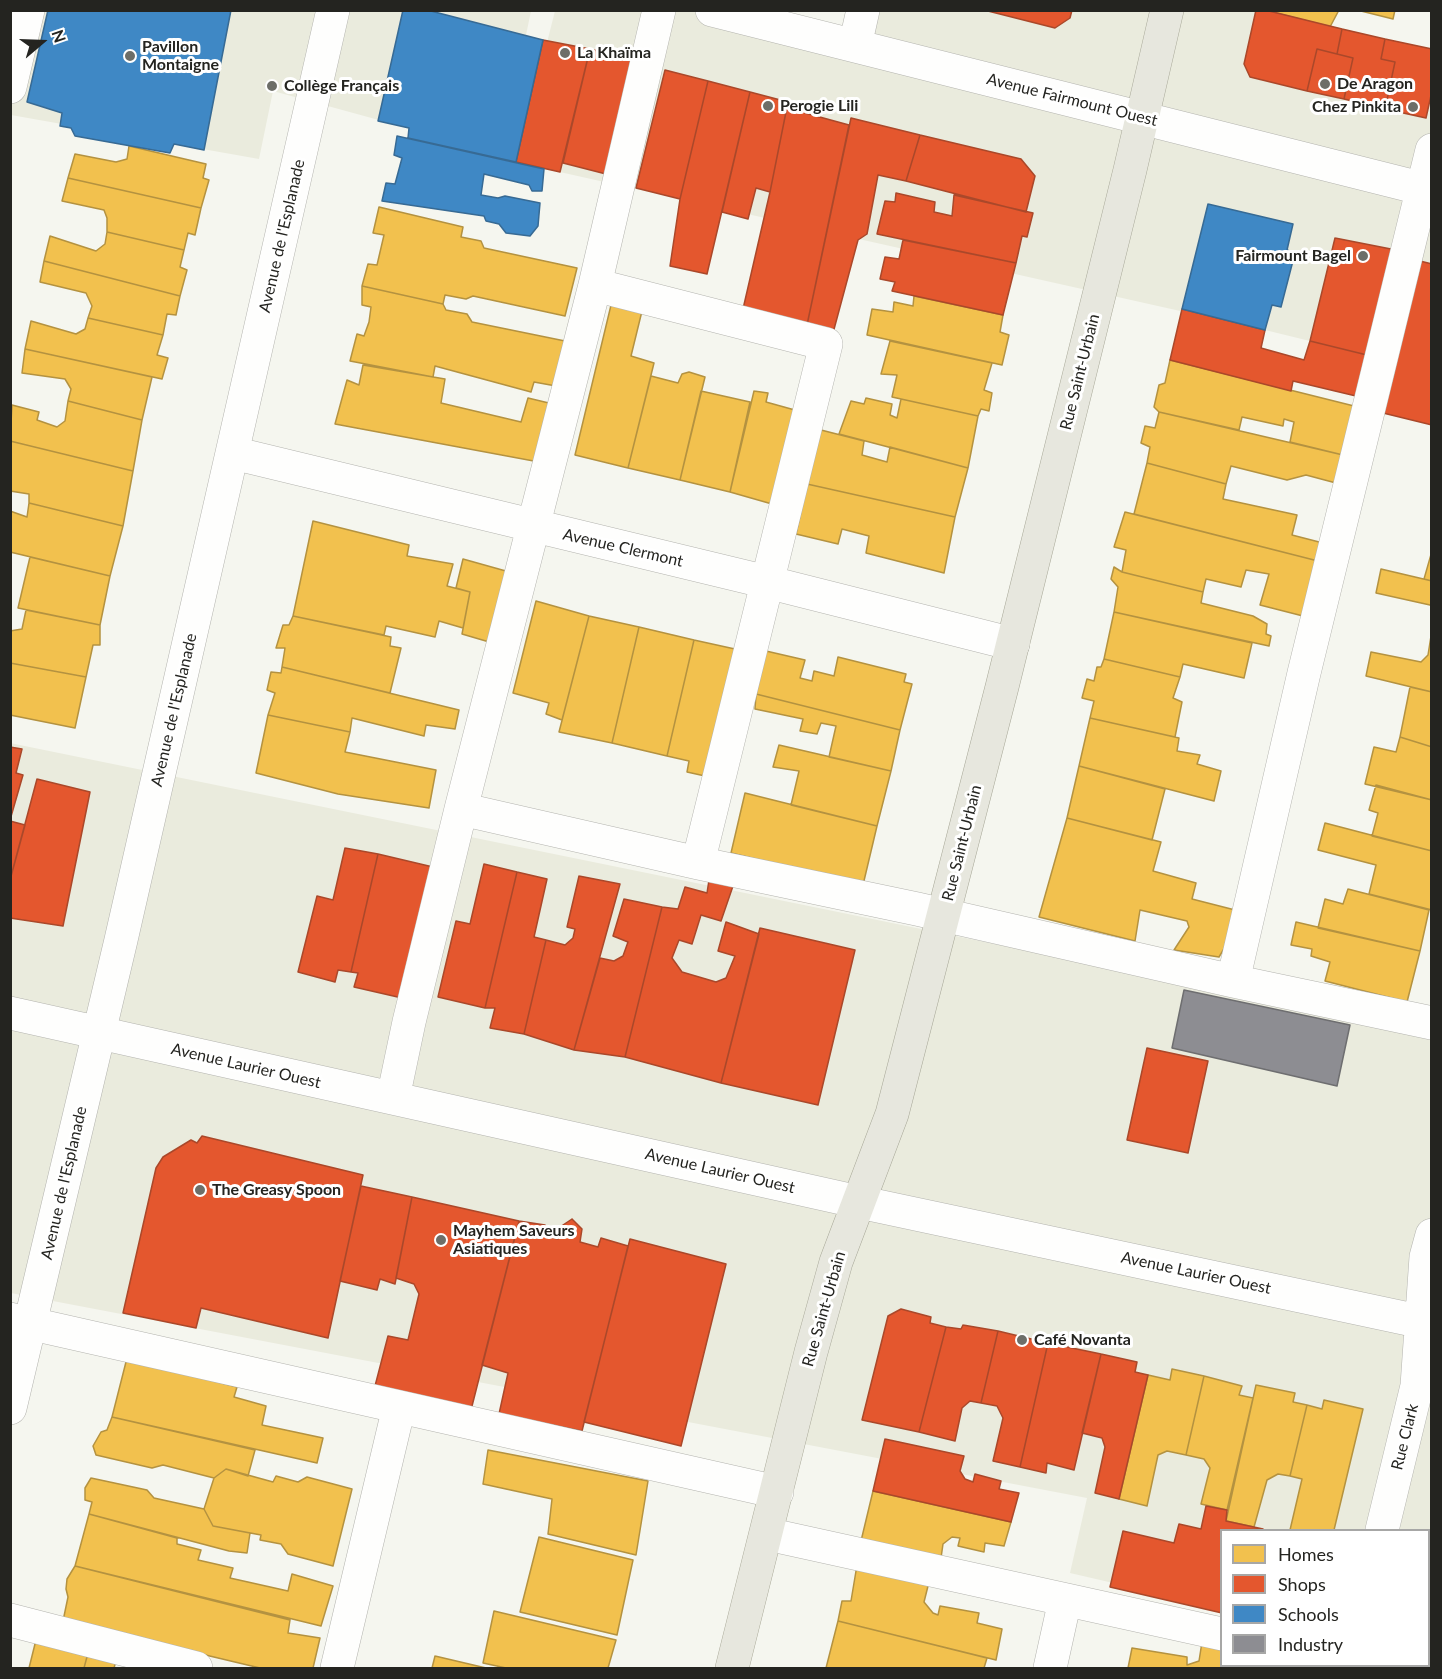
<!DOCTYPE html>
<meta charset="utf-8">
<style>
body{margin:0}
#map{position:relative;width:1442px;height:1679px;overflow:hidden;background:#f5f6ef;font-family:Lato,sans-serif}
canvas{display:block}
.frame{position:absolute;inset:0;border:12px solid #242420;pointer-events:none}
.legend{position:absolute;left:1220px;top:1529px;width:210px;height:138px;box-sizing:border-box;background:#fff;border:2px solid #a7a7a6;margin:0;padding:8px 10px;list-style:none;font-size:18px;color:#242420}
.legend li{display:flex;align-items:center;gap:12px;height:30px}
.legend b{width:30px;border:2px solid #a7a7a6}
.north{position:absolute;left:12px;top:12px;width:60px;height:60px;-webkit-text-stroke:4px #fff;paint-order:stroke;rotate:71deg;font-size:16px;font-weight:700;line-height:24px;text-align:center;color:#242420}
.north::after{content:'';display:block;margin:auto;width:21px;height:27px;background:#242420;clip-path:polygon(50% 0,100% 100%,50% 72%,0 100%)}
</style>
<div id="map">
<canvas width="1442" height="1679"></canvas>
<div class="frame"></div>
<ul class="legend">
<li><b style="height:16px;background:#f2c14e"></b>Homes</li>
<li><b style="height:16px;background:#e4572e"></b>Shops</li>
<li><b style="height:16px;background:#3f88c5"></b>Schools</li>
<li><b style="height:16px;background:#8d8d92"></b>Industry</li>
</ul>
<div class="north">N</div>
</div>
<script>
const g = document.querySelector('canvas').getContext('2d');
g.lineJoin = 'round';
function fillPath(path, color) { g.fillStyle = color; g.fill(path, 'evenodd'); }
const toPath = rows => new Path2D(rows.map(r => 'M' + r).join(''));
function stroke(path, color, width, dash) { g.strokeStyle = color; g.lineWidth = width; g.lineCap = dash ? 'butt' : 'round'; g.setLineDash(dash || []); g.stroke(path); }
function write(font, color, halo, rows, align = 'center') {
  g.font = font + ' Lato,sans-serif'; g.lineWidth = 6; g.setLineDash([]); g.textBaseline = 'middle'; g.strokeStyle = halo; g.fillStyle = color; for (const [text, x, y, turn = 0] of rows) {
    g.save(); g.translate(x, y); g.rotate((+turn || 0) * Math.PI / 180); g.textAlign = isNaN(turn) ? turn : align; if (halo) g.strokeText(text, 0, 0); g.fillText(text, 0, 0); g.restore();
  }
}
fillPath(toPath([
 [10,11,531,11,526,35,543,40,523,137,555,11,737,11,863,40,870,11,1265,11,1431,49,1431,425,1379,412,1367,355,1265,330,408,138,408,128,273,91,259,159,11,115],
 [10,743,1431,1033,1431,1658,1428,1657,1428,1530,1222,1530,1221,1608,1070,1573,1087,1498,11,1293]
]), '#eaebdd');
const homes = toPath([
 [1265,10,1339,10,1330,27,1265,10],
 [1357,10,1395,10,1393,19,1357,10],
 [129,146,206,164,203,178,209,180,201,208,68,178,75,154,116,162,127,159,129,146],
 [68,178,201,208,195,235,188,233,184,250,107,232,107,218,104,210,62,201,68,178],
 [379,207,463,227,461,237,481,241,484,248,577,268,565,316,473,296,466,299,445,295,443,304,362,286,368,264,377,265,384,235,373,233,379,207],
 [107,232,184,250,180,267,187,270,180,296,44,261,50,236,96,251,105,244,107,232],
 [44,261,180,296,176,315,167,314,163,335,88,318,92,306,86,293,40,282,44,261],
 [362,286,443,304,446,310,467,314,472,322,565,341,556,386,534,382,531,392,435,366,433,377,350,361,357,334,364,336,369,322,371,307,362,305,362,286],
 [914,296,1003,315,1000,332,1009,335,1002,365,867,335,872,309,893,312,894,302,913,306,914,296],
 [612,301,643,307,631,356,654,363,628,468,575,455,612,301],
 [88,318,163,335,157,355,168,358,162,379,25,349,31,321,76,334,85,329,88,318],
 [890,341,992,363,984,390,992,393,989,411,981,409,978,416,892,397,897,375,881,374,890,341],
 [25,349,152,377,142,420,68,401,71,389,65,379,22,373,25,349],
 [1170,360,1354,406,1343,455,1290,442,1294,422,1284,419,1283,426,1242,417,1239,430,1159,412,1154,407,1159,385,1165,383,1170,360],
 [363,365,445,379,441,403,521,422,528,398,553,404,539,462,335,424,347,380,359,385,363,365],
 [689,372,705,377,680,480,628,468,651,376,678,383,682,374,689,372],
 [701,391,750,402,730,492,680,480,701,391],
 [754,391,768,393,766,402,802,412,779,506,730,492,754,391],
 [866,398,892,404,890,415,897,418,901,399,978,416,968,468,839,434,851,401,864,404,866,398],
 [68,401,142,420,133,471,10,441,12,405,39,412,37,420,57,427,65,421,68,401],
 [1159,412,1343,455,1336,483,1306,475,1287,480,1231,466,1226,484,1147,463,1150,447,1141,443,1145,426,1155,428,1159,412],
 [821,430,864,441,862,455,887,462,890,447,968,468,955,517,807,484,821,430],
 [10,441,133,471,123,526,29,503,29,494,10,491,10,441],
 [1147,463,1226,484,1223,499,1297,515,1292,535,1323,543,1318,561,1134,514,1147,463],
 [807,484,955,517,944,573,866,553,869,536,842,529,838,544,796,534,807,484],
 [29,503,123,526,110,576,10,552,10,511,27,517,29,503],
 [1125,512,1318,561,1303,616,1260,605,1269,574,1246,570,1241,587,1206,579,1203,592,1122,572,1126,550,1114,547,1125,512],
 [313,521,409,545,407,556,453,564,447,586,470,592,463,628,439,621,435,637,386,626,384,635,293,616,313,521],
 [1432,551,1432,581,1424,579,1432,551],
 [30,557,110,576,100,625,18,608,30,557],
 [463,559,513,573,496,644,462,634,470,592,456,588,463,559],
 [1114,567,1122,572,1203,592,1201,603,1253,616,1267,624,1266,634,1271,636,1269,646,1114,612,1118,587,1111,579,1114,567],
 [1381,569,1432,581,1432,607,1430,605,1376,593,1381,569],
 [536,601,589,616,562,720,546,714,549,703,513,693,536,601],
 [26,610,100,625,100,645,93,645,86,677,10,663,10,631,22,629,26,610],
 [1114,612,1252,643,1244,678,1183,664,1180,677,1104,659,1114,612],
 [293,616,391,637,390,646,401,648,390,693,282,667,285,648,276,648,283,625,289,625,293,616],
 [589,616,639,627,612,743,559,732,589,616],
 [639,627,694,640,667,756,612,743,639,627],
 [1431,636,1432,692,1366,676,1371,652,1421,662,1428,655,1431,636],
 [694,640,744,651,714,778,687,772,689,761,667,756,694,640],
 [766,651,805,660,800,678,812,681,814,671,834,676,838,657,906,674,904,682,912,684,900,730,756,694,766,651],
 [1104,659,1180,677,1173,698,1182,702,1175,737,1090,718,1094,701,1082,698,1087,679,1094,681,1097,667,1101,667,1104,659],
 [10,663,86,677,75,728,10,715,10,663],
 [282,667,459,710,455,729,426,725,424,736,352,718,350,732,268,715,275,693,267,690,271,672,281,673,282,667],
 [1410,687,1432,692,1432,747,1400,737,1410,687],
 [756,694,900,730,891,771,829,757,836,726,821,723,817,734,800,731,803,719,755,709,756,694],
 [268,715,350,732,345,752,436,770,429,808,338,794,256,773,268,715],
 [1090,718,1179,738,1177,751,1200,755,1197,764,1221,771,1214,801,1079,766,1090,718],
 [1400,737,1432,747,1432,800,1365,784,1374,747,1396,752,1400,737],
 [779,745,891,771,877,826,791,805,799,771,773,767,779,745],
 [1079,766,1165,789,1152,840,1067,818,1079,766],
 [1376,785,1432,800,1432,851,1372,836,1378,813,1369,810,1376,785],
 [745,793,877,826,863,885,731,853,745,793],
 [1067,818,1161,842,1153,871,1196,883,1192,899,1239,911,1231,937,1219,957,1174,950,1189,927,1187,921,1140,910,1135,941,1039,917,1067,818],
 [1325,823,1432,851,1432,910,1369,894,1376,865,1318,850,1325,823],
 [1348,889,1429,910,1420,951,1318,928,1325,899,1343,904,1348,889],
 [1296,922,1420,951,1407,1002,1325,981,1330,962,1311,956,1312,949,1291,945,1296,922],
 [127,1358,237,1387,234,1397,266,1406,262,1425,323,1438,317,1463,112,1417,127,1358],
 [1172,1369,1204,1376,1186,1455,1167,1451,1158,1455,1147,1506,1119,1499,1148,1375,1170,1380,1172,1369],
 [1204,1376,1242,1386,1239,1395,1253,1398,1227,1510,1201,1504,1210,1468,1204,1459,1186,1455,1204,1376],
 [1256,1385,1295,1393,1293,1402,1307,1405,1290,1476,1278,1474,1267,1480,1254,1527,1226,1521,1256,1385],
 [1324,1400,1363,1409,1334,1530,1290,1530,1302,1479,1290,1476,1307,1405,1322,1409,1324,1400],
 [112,1417,255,1450,248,1476,226,1469,214,1478,163,1465,152,1468,96,1455,93,1446,101,1432,107,1430,112,1417],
 [488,1450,648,1481,636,1555,548,1534,552,1499,483,1484,488,1450],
 [226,1469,273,1482,276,1476,298,1482,307,1477,352,1489,333,1566,288,1554,281,1544,260,1540,261,1535,213,1526,204,1509,214,1478,226,1469],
 [91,1478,147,1490,154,1498,204,1509,213,1526,250,1533,247,1553,229,1551,89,1514,92,1502,85,1500,85,1488,91,1478],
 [873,1491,1011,1522,1004,1546,985,1543,984,1552,958,1546,960,1538,952,1537,943,1544,941,1558,861,1541,873,1491],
 [89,1514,177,1538,177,1544,201,1550,198,1560,233,1568,230,1578,288,1591,292,1574,333,1586,321,1626,75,1566,89,1514],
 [539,1537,633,1560,617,1635,520,1612,539,1537],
 [857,1565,929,1582,924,1602,933,1613,938,1615,940,1606,979,1613,977,1623,1002,1629,996,1660,838,1621,842,1601,851,1601,857,1565],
 [75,1566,290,1620,288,1633,320,1638,313,1668,260,1668,63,1621,68,1597,66,1589,67,1579,75,1566],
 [494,1611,616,1640,608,1668,506,1668,483,1663,494,1611],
 [838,1621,987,1658,984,1668,826,1668,838,1621],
 [36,1640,88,1653,84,1668,29,1668,36,1640],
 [1202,1642,1222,1647,1222,1666,1281,1666,1281,1668,1128,1668,1132,1648,1187,1657,1187,1665,1199,1661,1202,1642],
 [88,1653,116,1661,114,1668,84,1668,88,1653],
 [435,1656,486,1668,432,1668,435,1656]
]);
fillPath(homes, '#f2c14e');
stroke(homes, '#b49240', 1.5);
const shops = toPath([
 [984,10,1072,10,1070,18,1055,28,984,10],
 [1256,10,1265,10,1342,29,1337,54,1317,49,1307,91,1250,77,1244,64,1256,10],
 [1342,29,1385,39,1381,59,1395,62,1385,109,1344,99,1353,58,1337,54,1342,29],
 [1385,39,1432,49,1432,91,1426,118,1385,109,1395,62,1381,59,1385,39],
 [543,40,590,49,560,172,516,162,543,40],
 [590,49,634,59,606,174,563,163,590,49],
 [1317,49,1353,58,1344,99,1307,91,1317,49],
 [665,70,708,81,680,199,636,188,665,70],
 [708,81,750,92,707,274,670,266,680,199,708,81],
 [750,92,788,102,770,192,756,188,748,219,722,212,750,92],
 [788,102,806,107,805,113,849,125,807,325,743,309,770,192,788,102],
 [851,118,920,135,906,181,878,175,867,234,858,240,833,333,807,325,851,118],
 [920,135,1021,159,1035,176,1026,212,906,181,920,135],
 [896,193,935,202,934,212,952,216,954,195,1033,213,1027,237,1022,236,1016,263,877,234,885,201,895,202,896,193],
 [1335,238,1396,250,1371,356,1310,341,1335,238],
 [903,240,1016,263,1003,315,892,291,895,282,880,279,885,257,899,259,903,240],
 [1416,260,1432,264,1432,425,1379,412,1416,260],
 [1182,309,1265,330,1261,348,1304,360,1310,341,1367,355,1356,396,1293,381,1291,391,1170,360,1182,309],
 [10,747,22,749,16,773,23,775,10,820,10,747],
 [37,779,90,792,63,926,10,918,10,880,37,779],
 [10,821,25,825,10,880,10,821],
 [345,848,378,854,351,972,338,970,335,982,298,972,317,896,333,900,345,848],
 [378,854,433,867,402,998,354,987,358,973,351,972,378,854],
 [484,864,517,872,485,1008,438,997,456,921,470,924,484,864],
 [517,872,547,879,534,937,546,940,524,1034,490,1028,495,1008,485,1008,517,872],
 [579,876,620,884,574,1050,524,1034,546,940,565,945,573,938,575,929,567,927,579,876],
 [709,880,733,886,721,921,701,915,692,944,679,940,672,958,682,972,716,982,726,978,735,956,718,951,726,922,759,934,721,1083,625,1057,662,907,678,909,685,887,707,893,709,880],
 [624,899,662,907,625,1057,574,1050,600,958,614,961,623,956,628,942,613,936,624,899],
 [760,928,855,950,818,1105,721,1083,760,928],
 [1147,1048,1208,1061,1188,1153,1127,1140,1147,1048],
 [202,1136,363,1175,328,1338,201,1308,196,1328,123,1313,156,1168,163,1157,191,1140,197,1143,202,1136],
 [361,1186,412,1197,395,1284,380,1279,377,1290,340,1281,361,1186],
 [412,1197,519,1221,471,1410,375,1386,388,1336,408,1340,419,1294,414,1284,396,1278,412,1197],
 [572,1219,582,1229,580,1242,598,1247,601,1238,628,1246,582,1431,499,1414,508,1373,482,1365,519,1221,545,1225,543,1236,558,1239,560,1227,572,1219],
 [630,1239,726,1264,681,1446,584,1422,630,1239],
 [901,1309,931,1317,930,1323,946,1327,919,1432,862,1420,888,1316,901,1309],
 [963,1325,998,1331,981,1403,970,1401,962,1408,955,1441,919,1432,946,1327,961,1329,963,1325],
 [998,1331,1048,1343,1020,1467,993,1461,1003,1418,997,1406,981,1403,998,1331],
 [1048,1343,1101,1354,1074,1470,1047,1463,1046,1473,1020,1467,1048,1343],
 [1101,1354,1137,1362,1135,1372,1148,1375,1119,1499,1095,1493,1105,1447,1102,1438,1082,1433,1101,1354],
 [885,1439,964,1456,960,1471,965,1479,973,1482,975,1474,1001,1481,999,1489,1019,1493,1011,1522,873,1491,885,1439],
 [1206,1506,1227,1510,1226,1521,1263,1529,1222,1530,1222,1613,1110,1587,1123,1531,1174,1543,1179,1524,1201,1529,1206,1506]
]);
fillPath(shops, '#e4572e');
stroke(shops, '#aa482a', 1.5);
const schools = toPath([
 [48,10,231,10,204,150,174,144,170,153,75,136,71,128,60,126,62,113,27,102,48,10],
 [403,10,427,10,543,40,516,162,408,138,409,128,378,121,403,10],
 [397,136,544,169,542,191,532,191,529,185,484,174,481,195,498,198,505,196,540,203,538,226,530,236,506,233,499,224,486,221,484,216,382,201,386,183,395,184,402,158,394,155,397,136],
 [1208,204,1293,224,1287,250,1295,253,1281,307,1272,305,1265,330,1182,309,1208,204]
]);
fillPath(schools, '#3f88c5');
stroke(schools, '#376a94', 1.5);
const industry = toPath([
 [1184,990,1350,1025,1337,1086,1172,1048,1184,990]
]);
fillPath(industry, '#8d8d92');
stroke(industry, '#6e6e70', 1.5);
const minor = toPath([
 [712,10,1432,191],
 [855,46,863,10],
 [10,87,28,10],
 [595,285,826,344,698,863],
 [233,453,767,582,1013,644],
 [461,809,698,863,917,909,1233,981,1432,1023],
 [1233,981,1304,673,1432,150],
 [10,1013,859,1202,1432,1324],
 [393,1098,409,1022,461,809,595,285,659,10],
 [10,1319,777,1492],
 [10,1408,121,940,333,10],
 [1382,1530,1417,1386,1426,1257,1432,1235],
 [767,1534,1222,1634],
 [10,1620,196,1668],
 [337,1668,399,1407],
 [1050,1668,1065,1600],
 [1349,1668,1350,1666]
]);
const major = toPath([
 [732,1668,811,1352,836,1262,892,1114,1002,687,1130,170,1167,10]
]);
stroke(minor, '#b4b4af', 34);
stroke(major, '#a8a898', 34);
stroke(minor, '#fefefd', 33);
stroke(major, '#e7e7de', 33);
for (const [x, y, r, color] of [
 [565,53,6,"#6d6e68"],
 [130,56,6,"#6d6e68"],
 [1325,84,6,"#6d6e68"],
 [272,86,6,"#6d6e68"],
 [768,106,6,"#6d6e68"],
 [1413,107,6,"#6d6e68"],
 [1363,256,6,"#6d6e68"],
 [200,1190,6,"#6d6e68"],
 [441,1240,6,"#6d6e68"],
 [1022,1340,6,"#6d6e68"]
]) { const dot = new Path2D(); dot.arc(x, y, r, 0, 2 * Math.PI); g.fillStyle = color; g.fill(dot); stroke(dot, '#fff', 2); }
write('bold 16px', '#242420', '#fff', [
 ["Pavillon",142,47],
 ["Montaigne",142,65],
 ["La Khaïma",577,53],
 ["De Aragon",1337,84],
 ["Collège Français",284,86],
 ["Perogie Lili",780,106],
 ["Chez Pinkita",1401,107,"right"],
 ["Fairmount Bagel",1351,256,"right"],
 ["The Greasy Spoon",212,1190],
 ["Mayhem Saveurs",453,1231],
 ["Asiatiques",453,1249],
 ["Café Novanta",1034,1340]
], 'left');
write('16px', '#242420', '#fff', [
 ["Avenue Fairmount Ouest",1072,100,14],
 ["Avenue de l'Esplanade",282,236,-77],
 ["Rue Saint-Urbain",1080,372,-76],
 ["Avenue Clermont",623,548,13],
 ["Avenue de l'Esplanade",174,710,-77],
 ["Rue Saint-Urbain",962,843,-76],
 ["Avenue Laurier Ouest",246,1066,13],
 ["Avenue Laurier Ouest",720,1171,13],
 ["Avenue de l'Esplanade",64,1183,-77],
 ["Avenue Laurier Ouest",1196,1273,12],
 ["Rue Saint-Urbain",824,1309,-74],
 ["Rue Clark",1405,1437,-76]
]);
</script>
